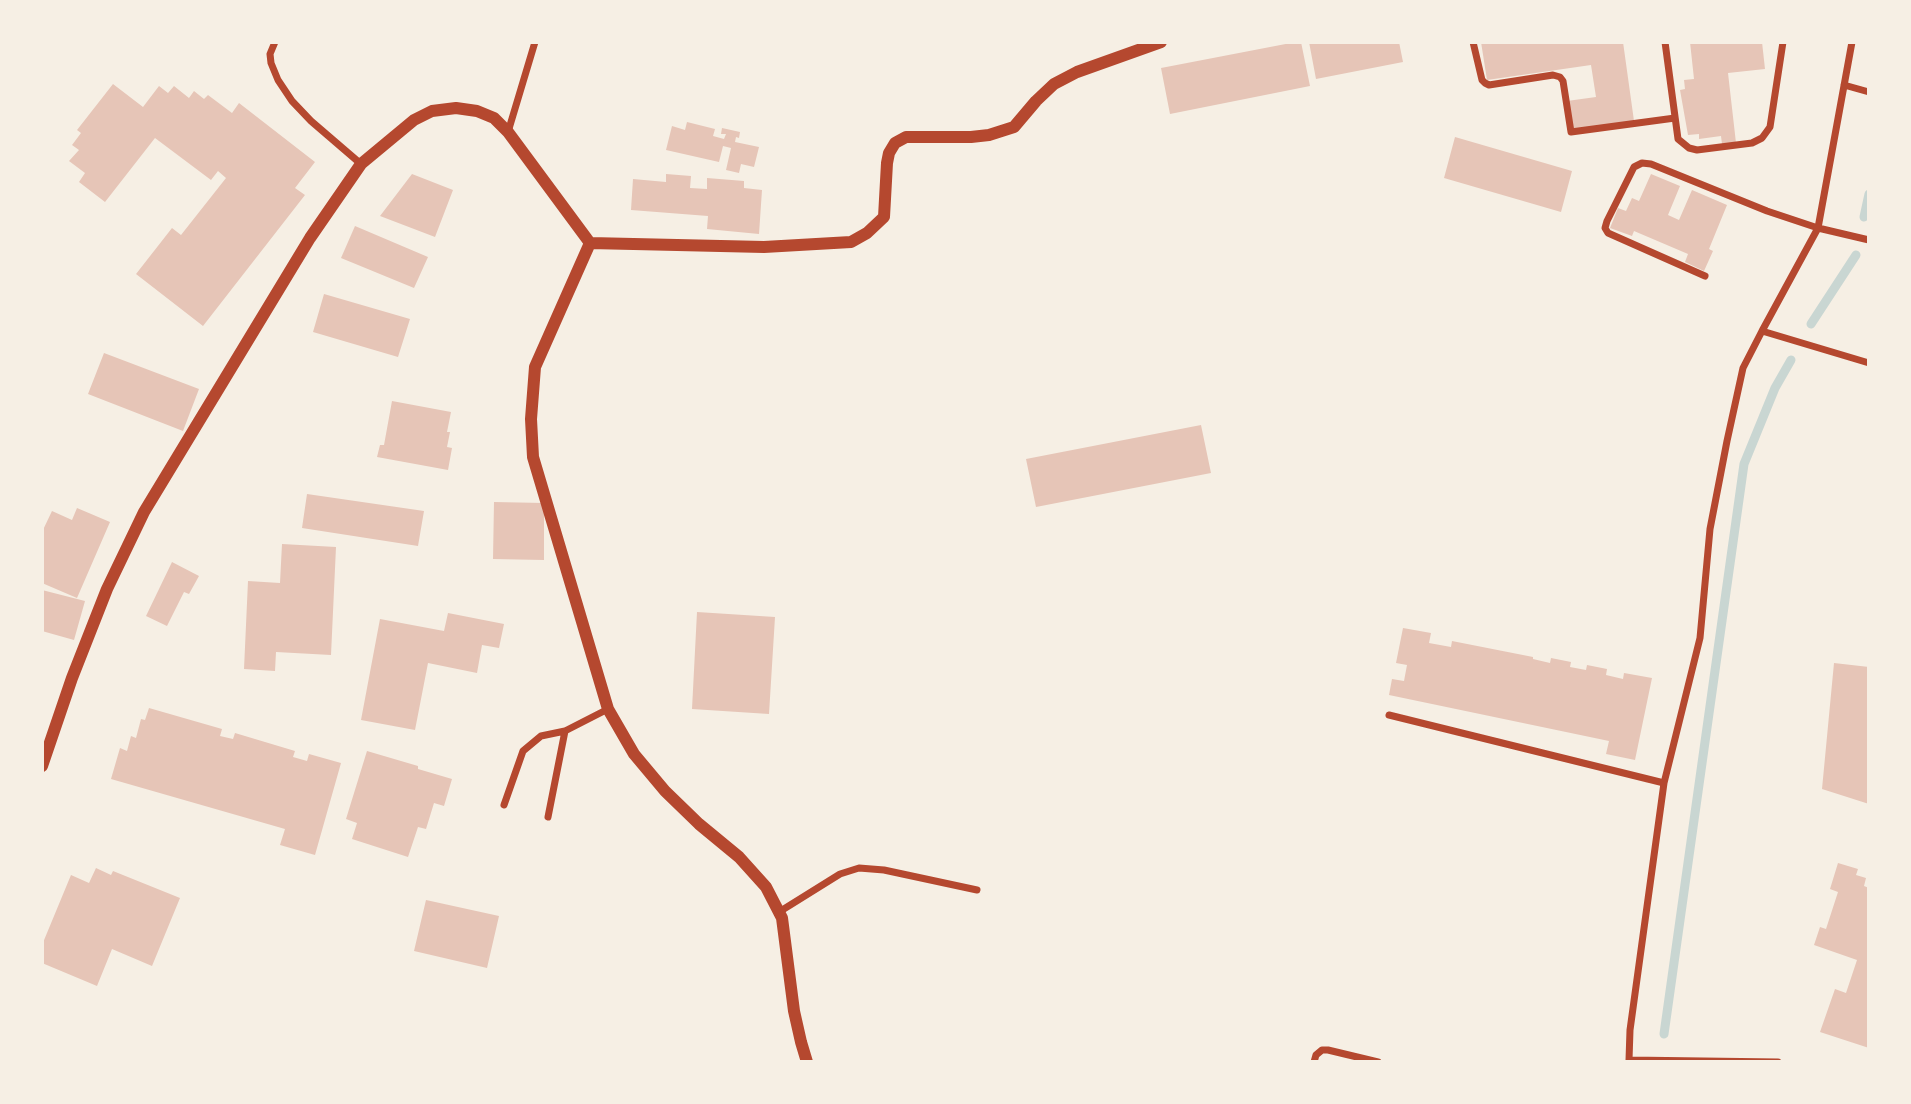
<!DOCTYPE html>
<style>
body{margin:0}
#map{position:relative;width:1911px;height:1104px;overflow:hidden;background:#f6efe4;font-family:"Roboto Condensed",sans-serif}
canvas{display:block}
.frame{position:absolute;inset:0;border:44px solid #f6efe4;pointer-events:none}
</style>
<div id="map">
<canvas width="1911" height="1104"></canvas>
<div class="frame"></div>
</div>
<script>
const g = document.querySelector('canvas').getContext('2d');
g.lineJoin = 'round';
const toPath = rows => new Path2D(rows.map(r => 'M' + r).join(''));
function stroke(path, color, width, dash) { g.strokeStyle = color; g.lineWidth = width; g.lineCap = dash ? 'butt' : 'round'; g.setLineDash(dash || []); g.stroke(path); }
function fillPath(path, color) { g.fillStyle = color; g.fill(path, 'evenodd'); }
stroke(toPath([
 [1864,217,1869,194],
 [1811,324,1856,255],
 [1664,1034,1744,464,1775,388,1791,360]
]), '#c9d6d2', 9);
fillPath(toPath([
 [1296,42,1301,42,1310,86,1170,114,1161,68],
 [1309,42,1399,42,1403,62,1316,79],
 [1481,42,1553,42,1553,44,1565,42,1623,42,1634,121,1571,130,1567,101,1596,97,1591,65,1487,80],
 [1690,42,1762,42,1765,69,1728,73,1736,143,1722,144,1721,136,1699,139,1699,134,1688,135,1680,90,1685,89,1684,80,1694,79],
 [113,84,143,107,159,86,168,93,174,86,189,98,194,91,204,99,208,95,232,113,239,103,315,162,295,188,305,195,203,326,136,274,172,228,181,235,226,178,218,171,211,180,155,138,105,202,79,182,85,173,69,161,79,150,72,145,81,133,77,130],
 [687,122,715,129,713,136,724,139,726,134,721,134,722,128,740,132,739,138,736,137,735,142,759,147,754,167,741,164,739,173,726,170,731,148,723,146,719,162,666,150,672,126,685,130],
 [1455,137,1572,171,1561,212,1444,178],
 [412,174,453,190,435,237,380,216],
 [666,174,691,176,690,188,707,189,707,178,744,181,744,188,762,190,759,234,707,229,708,216,631,210,633,179,666,182],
 [1651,174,1680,186,1668,215,1679,220,1692,190,1727,205,1709,249,1713,251,1704,271,1685,262,1688,254,1634,231,1632,236,1610,228,1618,208,1626,211,1632,198,1639,201],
 [355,226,428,257,414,288,341,258],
 [324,294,410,319,398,357,313,332],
 [104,353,199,389,183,431,88,394],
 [392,401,451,412,447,432,450,432,447,447,452,448,448,470,377,457,380,445,384,445],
 [1201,425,1211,473,1036,507,1026,459],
 [307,494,424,511,418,546,302,528],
 [494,502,544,503,544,560,493,559],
 [77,508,110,522,77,598,42,583,42,532,52,511,72,520],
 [282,544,336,547,331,655,276,652,275,671,244,669,248,581,280,583],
 [172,562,199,576,189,594,184,592,167,626,146,616],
 [42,590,85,601,74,640,42,631],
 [697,612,775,617,769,714,692,709],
 [448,613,504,624,499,648,482,645,477,673,428,663,415,730,361,720,380,619,444,631],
 [1403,628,1431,633,1429,643,1451,647,1452,641,1533,657,1533,659,1550,663,1551,658,1571,662,1570,667,1586,670,1587,665,1607,669,1606,675,1623,679,1624,673,1652,678,1635,760,1606,754,1609,741,1389,695,1392,679,1404,681,1407,665,1396,663],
 [1834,663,1869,667,1869,804,1822,789],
 [149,708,222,729,220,736,233,739,235,733,295,751,293,757,307,761,309,754,341,763,315,855,280,845,285,829,111,779,120,748,127,751,131,736,136,738,141,719,145,720],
 [367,751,418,766,418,769,452,779,444,806,434,803,426,829,418,827,408,857,352,839,357,823,346,819],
 [1838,863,1858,869,1856,875,1866,878,1864,886,1869,888,1869,1048,1820,1032,1835,989,1846,993,1857,960,1814,945,1820,927,1826,929,1838,892,1830,889],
 [96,868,111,875,113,871,180,898,152,966,112,949,97,986,42,963,42,945,71,875,89,883],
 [426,900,499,916,487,968,414,951]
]), '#e6c5b7');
stroke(toPath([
 [275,42,270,54,271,63,278,80,292,101,311,121,361,164],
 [1473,42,1482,80,1485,83,1489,85,1553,75,1560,77,1563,81,1571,132,1675,118],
 [1665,42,1678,139,1689,148,1697,150,1752,143,1762,138,1770,127,1783,42],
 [1852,42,1818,228,1762,331,1869,363],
 [1844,85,1869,92],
 [508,132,535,42],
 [1705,276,1608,233,1605,228,1607,221,1634,167,1642,163,1651,164,1767,211,1818,228,1869,240],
 [1762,331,1743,368,1727,441,1710,529,1700,638,1664,783,1630,1030,1629,1060,1778,1062],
 [1389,715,1664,783],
 [504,805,523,751,541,736,565,731,608,709],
 [548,817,565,731],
 [779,912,840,874,859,868,884,870,977,890],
 [1314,1062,1316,1055,1322,1050,1328,1050,1378,1062]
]), '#b5482f', 7);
stroke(toPath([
 [590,243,535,367,531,419,533,457,608,709,634,754,665,791,699,824,739,857,766,887,782,918,794,1011,801,1042,807,1062],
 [42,766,72,678,107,589,144,512,310,238,361,164,414,120,432,111,456,108,477,111,494,118,508,132,590,243,764,247,851,242,867,233,884,217,887,163,889,153,895,143,906,137,971,137,989,135,1014,127,1036,101,1054,84,1077,72,1161,42]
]), '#b5482f', 12);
</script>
